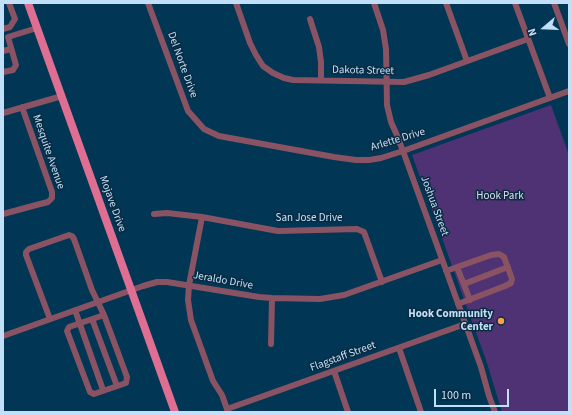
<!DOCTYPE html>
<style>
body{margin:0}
#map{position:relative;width:572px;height:415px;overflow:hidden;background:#013654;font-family:"Source Sans 3",sans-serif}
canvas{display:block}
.frame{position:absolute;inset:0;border:4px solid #c1e0f8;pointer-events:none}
.north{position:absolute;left:524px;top:8px;width:40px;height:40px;-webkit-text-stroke:3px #0a2b41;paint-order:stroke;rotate:251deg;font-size:11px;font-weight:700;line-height:16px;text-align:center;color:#c1e0f8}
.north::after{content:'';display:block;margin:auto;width:14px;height:18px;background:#c1e0f8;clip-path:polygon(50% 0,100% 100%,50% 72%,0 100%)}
.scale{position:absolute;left:434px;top:389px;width:75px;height:18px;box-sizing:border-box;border:2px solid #c1e0f8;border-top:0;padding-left:5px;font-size:12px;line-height:14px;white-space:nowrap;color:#c1e0f8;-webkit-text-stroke:3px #0a2b41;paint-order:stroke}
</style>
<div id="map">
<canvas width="572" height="415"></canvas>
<div class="frame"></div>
<div class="north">N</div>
<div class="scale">100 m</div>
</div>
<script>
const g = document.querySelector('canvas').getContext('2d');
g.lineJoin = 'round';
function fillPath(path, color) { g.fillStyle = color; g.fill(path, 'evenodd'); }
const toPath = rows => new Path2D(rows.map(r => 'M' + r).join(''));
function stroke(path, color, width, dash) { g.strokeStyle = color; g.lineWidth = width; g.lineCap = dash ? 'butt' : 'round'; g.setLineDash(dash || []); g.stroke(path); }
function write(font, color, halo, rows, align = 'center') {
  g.font = font + ' "Source Sans 3",sans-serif'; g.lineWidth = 3; g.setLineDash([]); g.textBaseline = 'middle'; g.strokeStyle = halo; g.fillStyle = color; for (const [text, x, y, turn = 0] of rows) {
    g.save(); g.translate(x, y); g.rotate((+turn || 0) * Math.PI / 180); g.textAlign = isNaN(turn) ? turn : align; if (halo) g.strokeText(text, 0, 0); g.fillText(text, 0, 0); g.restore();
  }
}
fillPath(toPath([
 [551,105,569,155,569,412,502,412,487,363,412,155]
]), '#4e3273');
stroke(toPath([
 [148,3,188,111,204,129,219,136,334,157,356,160,369,160,381,158,403,151,569,91],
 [236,3,250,43,256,55,263,66,273,73,284,78,293,80,404,82,429,75,528,39],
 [374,3,383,30,386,49,387,105,391,122,396,133,403,151,481,367,489,396,495,412],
 [446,3,467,61],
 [515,3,550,98],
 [554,3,569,44],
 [310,19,319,47,321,62,321,80],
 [3,29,10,27,15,19,9,3],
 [3,51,11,49],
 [3,72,13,70,16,65,8,37,37,28],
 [3,113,62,96],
 [3,214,40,204,48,202,52,198,52,192,22,107],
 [154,214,167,213,202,217,278,231,357,229,364,232,382,282],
 [202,217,189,285,188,300,191,320,213,381,222,395,228,412],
 [457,267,470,300],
 [446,271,491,255,499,254,504,257,512,279,511,283,505,286,458,304],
 [464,284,508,267],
 [75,310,103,390],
 [50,319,26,255,26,252,29,249,69,235,72,236,74,239,92,290,104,315,127,377,126,383,94,394,90,392,67,331,69,327,104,315],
 [92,319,117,386],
 [3,336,143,286,157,282,167,282,259,297,272,298,320,299,344,295,442,260],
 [271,344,272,298],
 [399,348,421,412],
 [334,371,348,412],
 [227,409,465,324]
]), '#8a5363', 6);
stroke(toPath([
 [28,3,175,412]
]), '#de6e92', 8);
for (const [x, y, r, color] of [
 [501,321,4,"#f9a04c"]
]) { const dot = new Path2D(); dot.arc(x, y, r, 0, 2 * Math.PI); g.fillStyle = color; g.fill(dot); stroke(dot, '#0a2b41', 1.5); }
write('11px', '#c1e0f8', '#0a2b41', [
 ["Del Norte Drive",182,65,70],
 ["Dakota Street",363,71,1],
 ["Arlette Drive",398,140,-17],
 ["Mesquite Avenue",48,152,71],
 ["Mojave Drive",112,204,70],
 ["Joshua Street",434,206,70],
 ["San Jose Drive",309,219],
 ["Jeraldo Drive",223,281,10],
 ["Flagstaff Street",343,357,-20]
]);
write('11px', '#e4ddf1', '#0a2b41', [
 ["Hook Park",500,197]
]);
write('bold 11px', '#c1e0f8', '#0a2b41', [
 ["Hook Community",493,315],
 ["Center",493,328]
], 'right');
</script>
